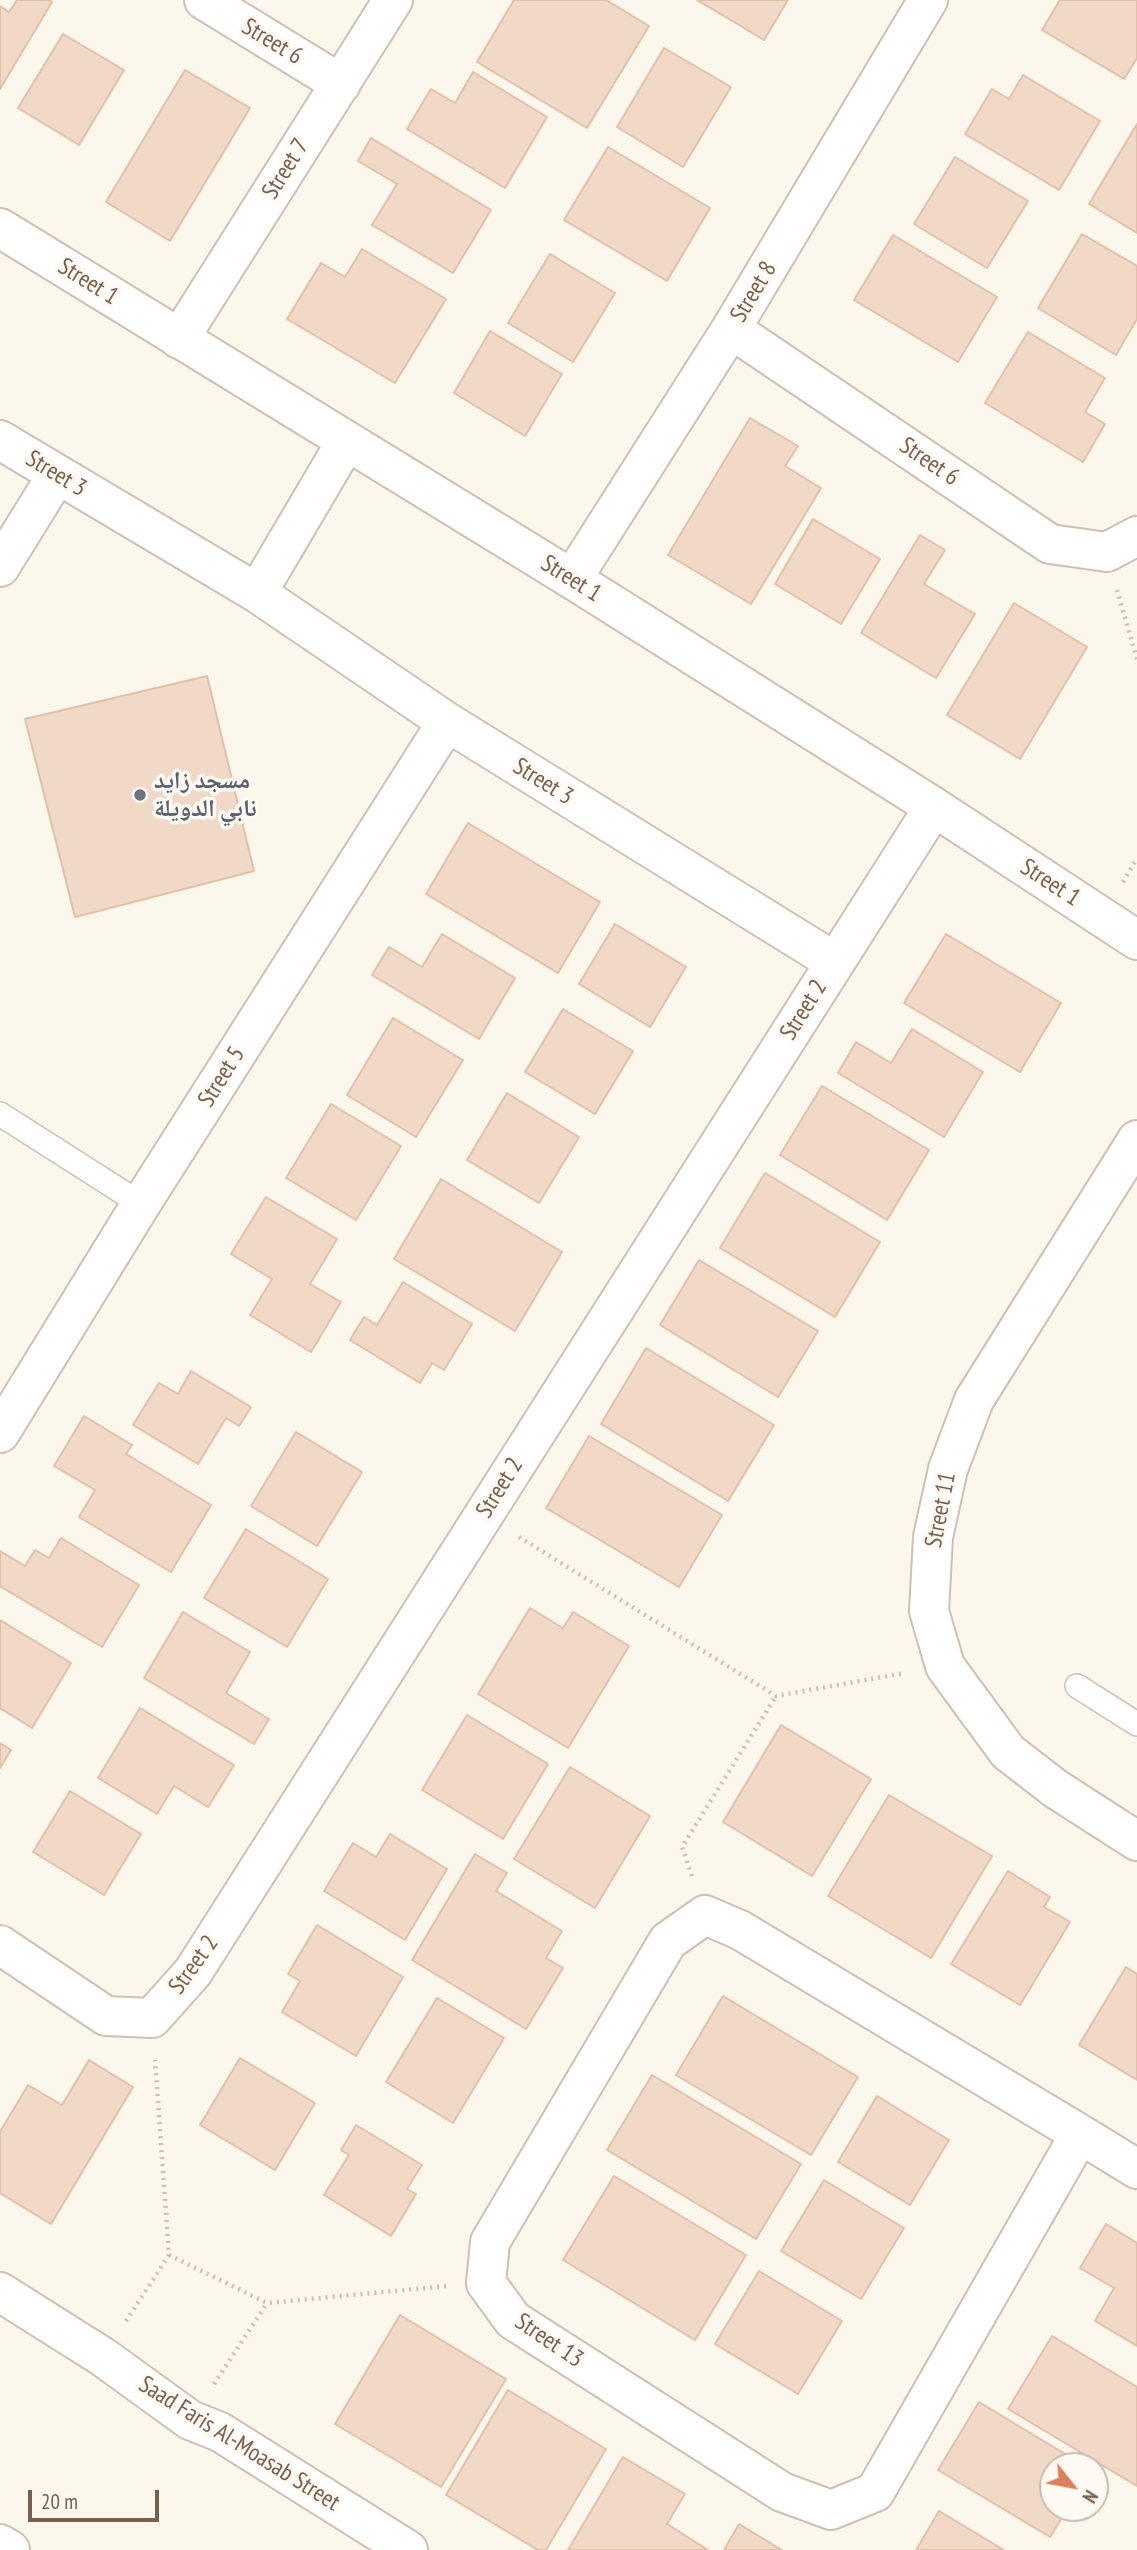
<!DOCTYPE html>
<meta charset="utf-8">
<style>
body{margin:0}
#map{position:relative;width:1137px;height:2550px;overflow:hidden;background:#fcf7ed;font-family:"PT Sans Narrow",sans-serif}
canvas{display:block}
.north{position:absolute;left:1039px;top:2452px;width:70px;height:70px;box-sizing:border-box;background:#fefaf3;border:2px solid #c8bcb2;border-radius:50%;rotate:121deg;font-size:19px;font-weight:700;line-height:28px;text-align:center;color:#776050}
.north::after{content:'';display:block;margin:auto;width:24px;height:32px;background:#dd7f5a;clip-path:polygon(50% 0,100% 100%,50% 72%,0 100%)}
.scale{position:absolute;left:28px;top:2490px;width:131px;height:32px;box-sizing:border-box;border:4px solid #776050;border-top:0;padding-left:9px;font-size:21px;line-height:24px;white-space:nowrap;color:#776050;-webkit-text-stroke:5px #fefaf3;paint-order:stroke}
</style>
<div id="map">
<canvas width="1137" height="2550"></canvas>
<div class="north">N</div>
<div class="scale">20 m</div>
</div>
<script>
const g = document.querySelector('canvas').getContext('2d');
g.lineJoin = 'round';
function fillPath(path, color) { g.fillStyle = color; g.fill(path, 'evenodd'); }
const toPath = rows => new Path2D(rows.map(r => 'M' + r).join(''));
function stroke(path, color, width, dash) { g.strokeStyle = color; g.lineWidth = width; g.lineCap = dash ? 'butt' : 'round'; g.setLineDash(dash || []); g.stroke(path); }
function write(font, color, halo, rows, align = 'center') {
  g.font = font + ' "PT Sans Narrow","Noto Naskh Arabic",sans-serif'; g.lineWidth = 7; g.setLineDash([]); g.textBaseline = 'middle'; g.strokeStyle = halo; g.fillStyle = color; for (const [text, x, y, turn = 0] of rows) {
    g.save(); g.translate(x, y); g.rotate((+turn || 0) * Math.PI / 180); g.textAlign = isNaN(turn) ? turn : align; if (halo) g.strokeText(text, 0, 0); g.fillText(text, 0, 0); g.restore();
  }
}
const building = toPath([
 [17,0,49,0,52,2,0,89,0,6,9,12,17,0],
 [514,0,606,0,649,26,587,128,477,62,514,0],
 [697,0,788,0,764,40,697,0],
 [1060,0,1137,0,1137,58,1124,79,1042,30,1060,0],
 [63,34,124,70,79,145,18,108,63,34],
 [664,48,731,87,683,167,617,127,664,48],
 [185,70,250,108,170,241,106,202,185,70],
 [473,72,547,117,505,188,407,129,431,89,455,103,473,72],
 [1023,75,1100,121,1059,190,965,134,992,89,1009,99,1023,75],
 [1137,124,1137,233,1089,204,1137,124],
 [371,138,491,210,453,273,372,225,397,184,358,161,371,138],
 [608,147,710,208,667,281,564,220,608,147],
 [955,157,1028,201,987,268,914,224,955,157],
 [1082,234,1137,266,1137,319,1116,355,1038,308,1082,234],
 [893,235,997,297,958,362,854,300,893,235],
 [362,249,446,299,395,383,287,319,321,263,345,277,362,249],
 [550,254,615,293,573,362,508,323,550,254],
 [490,331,562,374,525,436,454,393,490,331],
 [1028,332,1105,378,1085,412,1105,424,1083,462,985,403,1028,332],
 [750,418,798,446,785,466,821,488,751,604,668,555,750,418],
 [813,519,880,559,841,624,775,584,813,519],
 [920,535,945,550,924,584,975,614,936,678,861,633,920,535],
 [1014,603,1087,647,1020,759,947,715,1014,603],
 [207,676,254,871,75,917,25,719,207,676],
 [468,823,600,902,558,973,426,894,468,823],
 [615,924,686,967,650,1027,579,984,615,924],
 [442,934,515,978,479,1039,372,975,389,947,422,967,442,934],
 [946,934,1061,1003,1020,1072,904,1003,946,934],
 [563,1009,633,1051,595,1114,525,1072,563,1009],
 [393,1018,463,1060,416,1137,347,1095,393,1018],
 [912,1029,983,1072,944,1137,838,1073,856,1042,891,1063,912,1029],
 [822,1086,929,1150,887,1220,780,1155,822,1086],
 [507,1093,579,1137,539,1203,467,1160,507,1093],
 [331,1104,401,1146,356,1220,286,1178,331,1104],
 [765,1173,880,1242,835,1317,720,1248,765,1173],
 [441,1179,562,1252,515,1331,394,1259,441,1179],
 [266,1197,337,1239,310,1284,341,1302,311,1352,250,1315,272,1279,231,1254,266,1197],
 [699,1260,818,1331,778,1397,660,1325,699,1260],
 [403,1282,472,1324,444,1370,432,1363,420,1383,350,1340,364,1317,377,1325,403,1282],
 [646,1348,774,1425,728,1501,601,1424,646,1348],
 [191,1371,251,1407,239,1426,226,1418,198,1464,133,1425,159,1383,178,1394,191,1371],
 [84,1416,132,1445,126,1454,211,1505,171,1572,79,1517,95,1490,54,1466,84,1416],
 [296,1432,362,1472,317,1546,251,1506,296,1432],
 [589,1436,722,1515,679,1587,546,1508,589,1436],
 [246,1529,328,1579,287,1647,204,1598,246,1529],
 [61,1538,139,1585,102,1647,0,1586,0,1551,25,1566,35,1550,49,1558,61,1538],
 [530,1608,563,1628,573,1612,629,1646,568,1748,478,1694,530,1608],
 [183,1612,250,1652,226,1693,269,1719,254,1744,144,1678,183,1612],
 [0,1620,71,1663,32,1728,0,1708,0,1620],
 [140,1708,234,1765,208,1807,174,1786,157,1814,98,1778,140,1708],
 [467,1715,548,1764,503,1839,422,1790,467,1715],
 [781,1725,871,1779,812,1876,723,1822,781,1725],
 [0,1743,11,1750,0,1768,0,1743],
 [570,1767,650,1816,595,1908,514,1859,570,1767],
 [70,1791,141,1834,104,1895,33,1852,70,1791],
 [889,1795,992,1856,931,1958,828,1896,889,1795],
 [390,1834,447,1869,405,1940,324,1891,353,1843,376,1857,390,1834],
 [475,1854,507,1873,496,1891,562,1931,546,1958,563,1968,526,2029,412,1960,475,1854],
 [1008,1871,1050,1897,1044,1907,1070,1922,1020,2005,951,1964,1008,1871],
 [317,1925,403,1977,356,2056,282,2012,300,1981,288,1974,317,1925],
 [1126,1967,1137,1974,1137,2080,1079,2045,1126,1967],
 [723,1996,858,2077,811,2155,676,2075,723,1996],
 [437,1998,504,2038,453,2123,386,2082,437,1998],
 [240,2058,315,2103,275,2170,200,2125,240,2058],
 [89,2060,133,2087,51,2224,0,2193,0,2132,28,2085,62,2105,89,2060],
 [652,2075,801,2164,756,2239,607,2150,652,2075],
 [877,2096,949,2140,910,2205,838,2162,877,2096],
 [356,2125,422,2165,407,2189,416,2194,391,2236,324,2195,349,2155,341,2150,356,2125],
 [614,2176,746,2255,695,2340,563,2260,614,2176],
 [824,2180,904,2228,861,2299,781,2251,824,2180],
 [1106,2224,1137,2243,1137,2346,1095,2321,1114,2288,1080,2268,1106,2224],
 [759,2271,842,2321,798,2394,715,2344,759,2271],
 [400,2315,506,2379,441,2487,335,2424,400,2315],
 [1052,2336,1137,2387,1137,2486,1008,2409,1052,2336],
 [508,2390,606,2449,546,2550,538,2550,446,2495,508,2390],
 [979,2402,1085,2466,1053,2466,1053,2508,1068,2508,1050,2537,938,2470,979,2402],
 [623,2457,685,2494,667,2524,708,2550,568,2550,623,2457],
 [939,2511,1004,2550,916,2550,939,2511],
 [739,2524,782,2550,724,2550,739,2524]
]);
fillPath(building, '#f0d9c6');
stroke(building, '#e2c1a7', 2);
const lane = toPath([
 [0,1114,141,1204],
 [1077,1686,1137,1724]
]);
const street = toPath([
 [204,0,341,84],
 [731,329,1050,544,1107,552,1137,536],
 [179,339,393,0],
 [0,440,257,593,447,722,835,962],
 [0,567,57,475],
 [572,579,731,329,928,0],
 [257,593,346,442],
 [0,1433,141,1204,447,722],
 [0,1945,106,2016,152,2018,193,1972,934,807],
 [1080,2134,875,2492,831,2510,782,2492,513,2320,486,2283,490,2242,668,1941,705,1915,740,1930,1080,2134,1137,2169]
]);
const secondary = toPath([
 [0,228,572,579,934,807,1137,940],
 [1137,1140,974,1400,948,1469,933,1537,929,1611,945,1666,1008,1752,1056,1789,1137,1841],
 [0,2292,103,2357,190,2420,220,2432,408,2550],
 [0,2544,10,2550]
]);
stroke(lane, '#cec0b2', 26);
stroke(street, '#cec0b2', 42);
stroke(secondary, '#d1c0b0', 42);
stroke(toPath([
 [1117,590,1137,659],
 [1123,882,1137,858],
 [519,1537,776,1696,905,1673],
 [692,1876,682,1847,776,1696],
 [169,2255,267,2303,447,2286],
 [126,2321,169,2255,155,2060],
 [214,2384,267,2303]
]), '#d5bca8', 4.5, [2, 5]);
stroke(lane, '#fff', 23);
stroke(street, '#fff', 38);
stroke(secondary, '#fff', 38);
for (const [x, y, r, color] of [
 [140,795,7,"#6b7280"]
]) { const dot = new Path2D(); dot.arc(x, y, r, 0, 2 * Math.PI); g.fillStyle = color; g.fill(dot); stroke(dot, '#fefaf3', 2.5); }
write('24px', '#776050', '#fefaf3', [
 ["Street 6",272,42,31],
 ["Street 7",286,169,-58],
 ["Street 1",88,282,32],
 ["Street 8",754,292,-59],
 ["Street 6",929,462,34],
 ["Street 3",56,474,31],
 ["Street 1",571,579,32],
 ["Street 3",543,782,32],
 ["Street 1",1050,883,33],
 ["Street 2",804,1010,-58],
 ["Street 5",222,1077,-58],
 ["Street 2",500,1488,-58],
 ["Street 11",941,1510,-79],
 ["Street 2",194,1965,-54],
 ["Street 13",549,2341,34],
 ["Saad Faris Al-Moasab Street",239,2444,32]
]);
write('bold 24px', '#5b616d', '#fefaf3', [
 ["مسجد زايد",154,781],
 ["نابي الدويلة",154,809]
], 'left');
</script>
